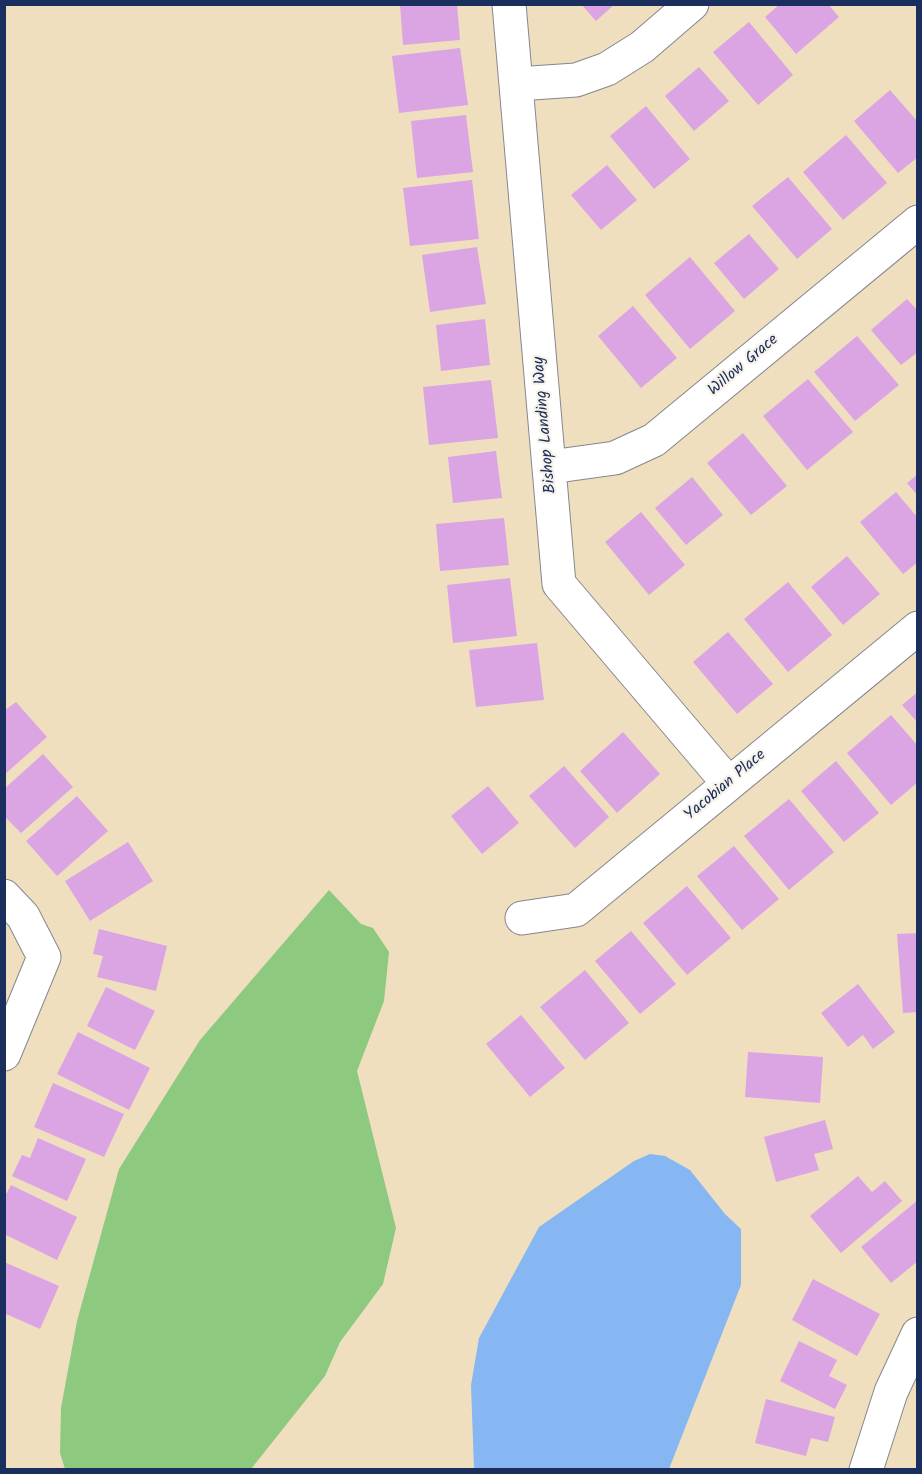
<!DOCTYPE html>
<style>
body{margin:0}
#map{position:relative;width:922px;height:1474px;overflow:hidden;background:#efdfbf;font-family:Kalam,sans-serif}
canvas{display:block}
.frame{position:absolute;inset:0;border:6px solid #1b2f5e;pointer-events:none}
</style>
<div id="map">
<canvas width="922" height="1474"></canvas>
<div class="frame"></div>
</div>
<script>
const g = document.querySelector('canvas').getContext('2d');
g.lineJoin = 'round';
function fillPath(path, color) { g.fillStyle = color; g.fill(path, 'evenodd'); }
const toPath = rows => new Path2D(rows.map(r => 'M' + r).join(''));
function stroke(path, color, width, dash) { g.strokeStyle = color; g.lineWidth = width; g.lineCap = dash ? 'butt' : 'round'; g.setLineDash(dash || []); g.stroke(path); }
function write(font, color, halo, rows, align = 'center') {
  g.font = font + ' Kalam,sans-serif'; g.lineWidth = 4.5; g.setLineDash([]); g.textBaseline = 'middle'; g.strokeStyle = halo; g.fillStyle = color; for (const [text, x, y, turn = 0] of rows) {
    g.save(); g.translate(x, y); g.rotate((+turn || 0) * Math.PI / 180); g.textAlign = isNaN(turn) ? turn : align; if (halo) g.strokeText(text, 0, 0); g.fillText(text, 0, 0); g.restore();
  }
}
fillPath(toPath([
 [329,890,361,924,373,928,389,952,384,1001,357,1071,396,1228,383,1284,340,1342,325,1376,251,1469,65,1469,60,1453,61,1408,77,1321,119,1169,200,1040]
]), '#8dca80');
fillPath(toPath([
 [650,1154,665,1156,690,1170,725,1214,741,1229,741,1285,669,1469,474,1469,471,1385,479,1338,539,1227,634,1161]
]), '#86b7f2');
fillPath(toPath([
 [400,4,457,4,460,40,403,45],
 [581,4,615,4,596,21],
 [780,4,828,4,839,17,796,54,765,17],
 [749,22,793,75,758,105,713,52],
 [460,48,468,105,399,113,392,56],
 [699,67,729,101,694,131,665,96],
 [890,90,918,122,918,157,898,173,854,121],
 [646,106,690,159,654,189,610,136],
 [466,115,473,172,417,178,411,121],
 [846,135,887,183,843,220,803,172],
 [607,165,637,200,601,230,571,195],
 [788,177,832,229,797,259,752,206],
 [472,180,479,239,410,246,403,188],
 [749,234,779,269,744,299,714,263],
 [477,247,486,304,430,312,422,255],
 [690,257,735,311,690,349,645,295],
 [907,299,918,311,918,352,901,365,871,330],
 [633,306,677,358,641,388,598,336],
 [485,319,490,365,441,371,436,325],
 [857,336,899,385,855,421,814,372],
 [808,379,853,432,807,470,763,416],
 [491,380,498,438,429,445,423,387],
 [743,433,787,486,751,515,707,463],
 [496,451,502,498,453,503,448,457],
 [918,474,918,496,907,483],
 [692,477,723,515,686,545,655,508],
 [896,492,918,518,918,562,903,574,860,522],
 [641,512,685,565,649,595,605,542],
 [504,518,509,565,440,571,436,524],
 [847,556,880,594,843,625,811,587],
 [510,578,517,636,453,643,447,585],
 [788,582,832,635,788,672,744,619],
 [728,632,773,684,737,714,693,662],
 [537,643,544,700,476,707,469,650],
 [918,692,918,723,902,705],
 [16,702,47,737,4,775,4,711],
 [891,715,918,746,918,782,891,805,847,753],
 [623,732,660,774,617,813,580,771],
 [43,754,73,787,21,833,4,816,4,789],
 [836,761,879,813,844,842,801,791],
 [564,766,609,817,575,848,529,796],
 [488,786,519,823,482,854,451,816],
 [77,796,108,831,57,876,26,841],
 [789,799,834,852,789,890,744,836],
 [128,842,153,881,90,921,65,881],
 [734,846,779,899,742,930,697,876],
 [687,886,731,938,687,975,643,923],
 [99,929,167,946,156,991,97,977,103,956,93,954],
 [631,931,676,984,640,1014,595,961],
 [918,933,918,1012,903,1013,897,934],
 [585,970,629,1023,585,1060,540,1007],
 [858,984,895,1032,873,1049,863,1035,848,1047,821,1013],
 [106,987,155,1011,135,1050,87,1026],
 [521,1015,565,1068,530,1097,486,1044],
 [78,1032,150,1068,129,1110,57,1074],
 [748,1052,823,1057,820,1103,745,1097],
 [53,1083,124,1114,104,1157,34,1127],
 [825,1120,833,1149,814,1154,819,1170,776,1182,764,1137],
 [38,1138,86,1159,67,1201,12,1176,22,1155,30,1158],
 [858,1176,872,1192,885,1181,902,1201,841,1253,810,1216],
 [11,1185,77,1217,57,1260,4,1234,4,1198],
 [918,1200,918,1261,891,1283,861,1247],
 [4,1262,59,1286,40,1329,4,1313],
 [813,1279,880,1314,857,1356,792,1320],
 [799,1341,837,1360,829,1376,847,1385,835,1409,780,1381],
 [766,1399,835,1417,828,1442,811,1438,806,1456,755,1443]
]), '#dba4e3');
const minor = toPath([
 [509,4,559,584,729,784],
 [517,84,576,80,607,69,642,47,692,4],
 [550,467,615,458,654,440,918,222],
 [4,896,23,916,44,957,4,1054],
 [522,918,576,910,918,628],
 [866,1470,891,1392,918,1334]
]);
stroke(minor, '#85878e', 35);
stroke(minor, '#fff', 33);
write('16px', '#1b2f5e', '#f7f3e8', [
 ["Willow Grace",744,366,-40],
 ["Bishop Landing Way",546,425,-95],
 ["Yacobian Place",726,786,-40]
]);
</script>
